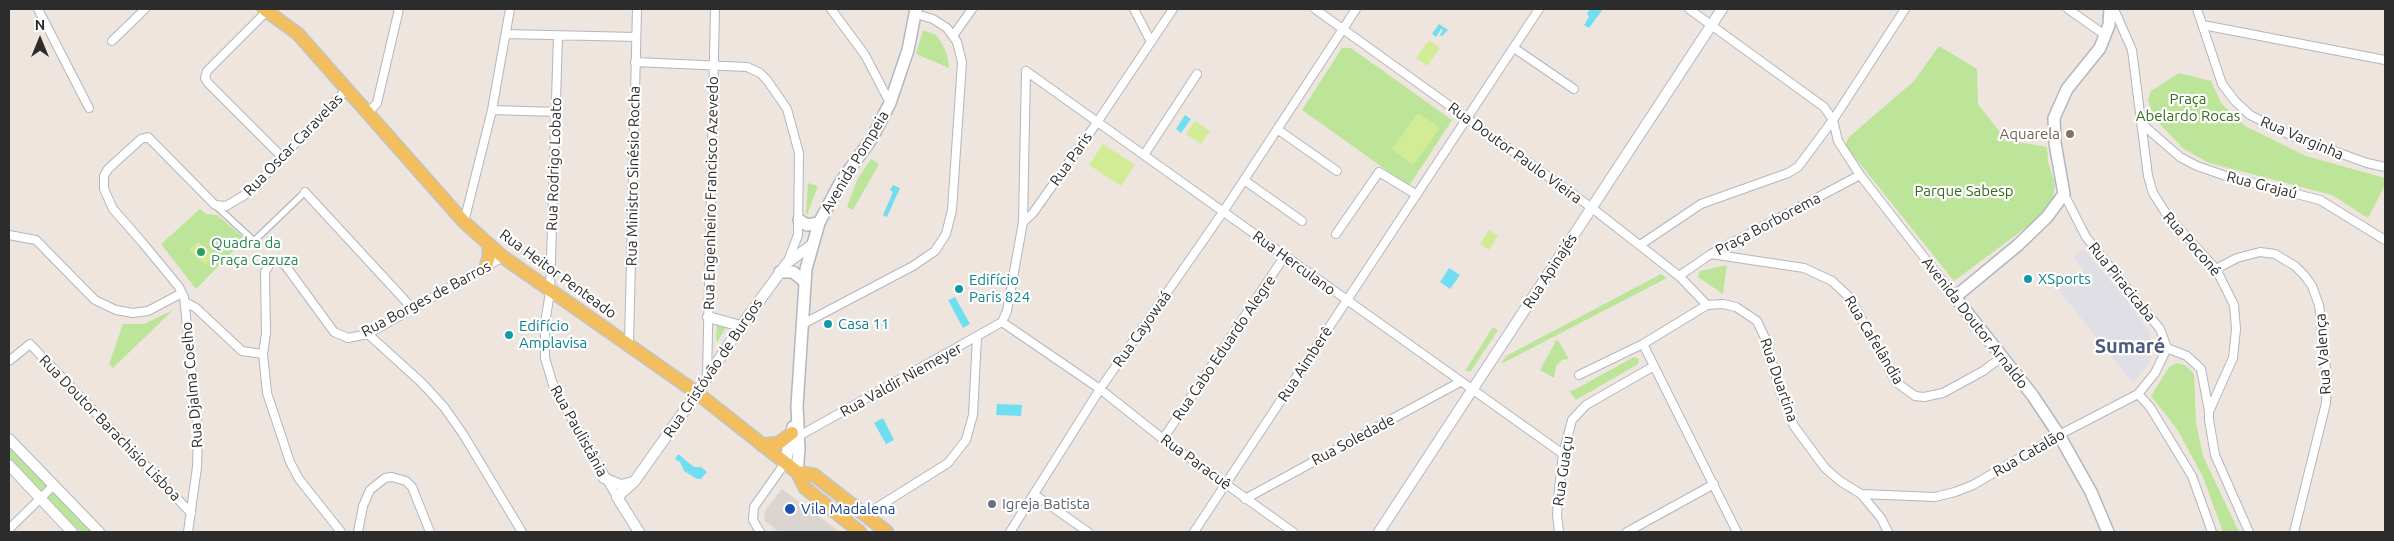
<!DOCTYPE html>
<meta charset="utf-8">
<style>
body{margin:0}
#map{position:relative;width:2394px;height:541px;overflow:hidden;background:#eee5de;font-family:Ubuntu,sans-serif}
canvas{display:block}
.frame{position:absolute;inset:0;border:10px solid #2c2c2c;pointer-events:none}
.north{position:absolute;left:15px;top:15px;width:50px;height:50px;-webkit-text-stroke:4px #fff;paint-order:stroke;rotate:0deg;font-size:14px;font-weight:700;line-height:20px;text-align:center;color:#2c2c2c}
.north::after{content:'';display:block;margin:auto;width:18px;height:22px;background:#2c2c2c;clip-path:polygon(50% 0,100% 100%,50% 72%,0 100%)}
</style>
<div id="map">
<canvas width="2394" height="541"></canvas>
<div class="frame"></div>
<div class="north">N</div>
</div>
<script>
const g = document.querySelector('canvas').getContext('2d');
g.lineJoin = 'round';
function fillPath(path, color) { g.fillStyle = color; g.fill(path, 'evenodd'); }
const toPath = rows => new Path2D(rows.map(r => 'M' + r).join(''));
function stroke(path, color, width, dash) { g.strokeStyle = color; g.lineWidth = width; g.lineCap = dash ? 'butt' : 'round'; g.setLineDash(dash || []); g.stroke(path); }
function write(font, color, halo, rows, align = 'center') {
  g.font = font + ' Ubuntu,sans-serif'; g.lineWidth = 4.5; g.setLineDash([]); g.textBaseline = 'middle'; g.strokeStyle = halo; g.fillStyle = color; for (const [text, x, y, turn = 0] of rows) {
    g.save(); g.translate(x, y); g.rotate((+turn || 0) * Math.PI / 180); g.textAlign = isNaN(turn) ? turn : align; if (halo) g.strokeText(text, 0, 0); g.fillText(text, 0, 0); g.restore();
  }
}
fillPath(toPath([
 [2083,249,2125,297,2149,331,2152,347,2148,353,2151,356,2150,361,2133,383,2058,289,2083,269,2073,256]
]), '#e0dfe6');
fillPath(toPath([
 [923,30,936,35,941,42,947,54,949,68,916,54],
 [1939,46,1977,69,1978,104,2006,140,2047,147,2048,162,2055,184,2053,199,2044,214,1954,281,1845,145,1849,137,1914,81],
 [1342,48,1351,48,1452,120,1409,186,1302,110],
 [2179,73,2211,81,2221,103,2245,126,2306,156,2385,178,2385,185,2368,218,2332,195,2209,163,2184,149,2154,118,2148,99,2151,91],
 [871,159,879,164,853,210,847,207,857,180],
 [808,183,818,186,807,215,806,213],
 [200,209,206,214,217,215,245,239,196,289,161,244],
 [1727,265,1723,294,1698,277,1700,271],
 [1661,274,1667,278,1501,364,1506,356],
 [173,310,113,368,109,364,123,324,144,324],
 [717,325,727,326,717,342,716,339],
 [1493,327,1498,330,1471,371,1465,371],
 [1557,339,1569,359,1562,360,1556,366,1554,378,1540,370],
 [1634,357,1639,359,1638,364,1576,400,1569,391,1574,390],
 [2177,363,2185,365,2194,374,2196,423,2203,456,2239,532,2223,532,2203,477,2177,429,2151,396,2169,367],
 [9,445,48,486,41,493,9,460],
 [53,489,96,532,81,532,46,498]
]), '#bce59a');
fillPath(toPath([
 [1429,40,1440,48,1427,66,1416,58],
 [1418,113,1440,128,1413,165,1392,149],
 [1195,121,1210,131,1201,144,1186,134],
 [1103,144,1135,165,1121,186,1089,165],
 [1489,230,1498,236,1489,250,1480,244],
 [198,242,214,255,206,265,189,250]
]), '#d2ec96');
fillPath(toPath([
 [782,489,836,529,840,532,779,532,765,521,764,516,766,509]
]), '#dad5d1');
fillPath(toPath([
 [1590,9,1603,9,1589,28,1584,25,1589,17,1587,14],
 [1439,24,1448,30,1442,36,1440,35,1443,30,1441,29,1436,37,1432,34],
 [1185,115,1191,119,1181,133,1176,129],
 [893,185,900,188,887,217,883,215,893,192,890,190],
 [1449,268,1460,275,1450,289,1440,282],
 [955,297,970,324,963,328,948,300],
 [997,404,1022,405,1021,416,996,415],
 [883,418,894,440,886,444,874,423],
 [678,454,694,467,701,467,707,472,701,479,697,479,684,471,680,462,675,459]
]), '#70def1');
const pedestrian = toPath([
 [215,205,254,241,305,192]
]);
const minor = toPath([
 [38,9,89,108],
 [831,9,865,55,890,103],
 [1134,9,1151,42],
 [1315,9,1592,208,1679,276,1707,305],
 [1689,9,1824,107,1833,120,1838,141,1860,175,1955,297],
 [2068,9,2105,35],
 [2114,9,2132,50,2148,176,2153,193,2167,215,2216,269,2234,305,2236,329,2233,358,2215,398,2209,412,2209,420,2215,455,2249,532],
 [2197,9,2222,84,2235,101,2250,115,2292,136,2367,163,2385,167],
 [267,11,207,71,205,78,208,83,281,156],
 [2203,25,2385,60],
 [506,34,636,37],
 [558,36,550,292,545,323,545,358,554,388,617,497],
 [953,36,972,9],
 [112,41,145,9],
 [1514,48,1574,89],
 [635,62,747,67,760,73,767,80,787,109,799,153,798,235,788,261],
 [1026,71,1563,454],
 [492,110,557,112],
 [367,114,377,103,399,9],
 [2142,124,2180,157,2197,166,2226,176,2320,200,2385,240],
 [1277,129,1337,171],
 [1144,155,1197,74],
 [1244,180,1302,221],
 [305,192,412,308],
 [2064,194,2086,237,2160,329,2167,348],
 [464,222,492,110,510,9],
 [1023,222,1026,71],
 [1336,234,1379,172,1417,195],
 [9,235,36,240,87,292,95,300,116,310,133,313,148,311,182,293],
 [1640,245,1701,204,1788,173,1798,167,1833,120,1905,9],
 [1711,254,1804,268,1832,281,1850,298,1896,382,1915,396,1924,397,1943,393,1983,371,2002,357],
 [2216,269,2237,258,2260,252,2275,254,2295,266,2305,276,2312,286,2319,305,2327,378,2326,403,2294,532],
 [1679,276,1711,254,1860,175],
 [185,302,196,308,242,351,263,354,267,393,290,462,299,479,341,532],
 [1002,322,1100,389,1163,439,1293,532],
 [801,325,913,266,935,251,946,234,952,210,962,62,957,42,947,28,933,19,916,14],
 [368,334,422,383,444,407,463,434,522,532],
 [629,344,637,9],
 [1643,344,1737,532],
 [2167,348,2187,356,2201,369,2209,411],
 [263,354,266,333,265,272,272,260,278,261,285,265,334,332,348,338,368,334,503,257],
 [9,361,30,344,191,513],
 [1579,375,1643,344,1707,305,1723,304,1736,307,1757,321,1766,340,1780,391,1794,426,1825,468,1840,481,1861,494,1881,518,1888,532],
 [707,377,715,9],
 [2138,394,2150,407,2192,476,2212,532],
 [799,436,1002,322,1007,311,1023,222,1033,213,1098,121,1173,9],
 [1163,439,1284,257],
 [1861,494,1935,497,1955,492,1973,485,2059,435,2138,394,2155,373,2167,348],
 [1035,495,1088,532],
 [1245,499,1460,382],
 [865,515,948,463,966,440,973,415,977,337],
 [9,529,54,485],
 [188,532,197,467,198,433,184,297,179,287,142,242,113,209,104,189,104,176,108,169,141,139,148,137,215,205,226,206,248,193,346,90],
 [358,532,363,506,370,490,385,478,392,477,406,481,412,487,430,532],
 [760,532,753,520,754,507,785,463],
 [1010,532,1100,389,1223,212,1356,9],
 [1194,532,1539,9],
 [1559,532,1557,515,1559,489,1563,454,1572,420,1586,405,1654,366],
 [1627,532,1714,484]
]);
const tertiary = toPath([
 [708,317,741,326],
 [9,439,99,532],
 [9,465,72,532],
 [604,478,621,485,633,482],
 [639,532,617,497,634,482,697,393,741,326,787,263,813,244],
 [1379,532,1722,9]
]);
const secondary = toPath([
 [799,220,807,225,819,223],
 [780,272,793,272,804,281],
 [785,463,793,427],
 [797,472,799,449,797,406,806,269,819,223,840,183,872,138,890,103,908,50,916,9],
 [2108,532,2091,492,2059,435,2033,396,1955,297,2018,245,2047,217,2064,194,2055,143,2054,118,2067,89,2100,48,2109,25,2110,9]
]);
const primary = toPath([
 [264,9,298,34,464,222,503,257,697,393,797,472,814,475,887,532],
 [486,267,489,256,489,245],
 [762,445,779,443,792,433],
 [797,472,805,488,860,532]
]);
stroke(pedestrian, '#b2b6c0', 8);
stroke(minor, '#b2b6c0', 10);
stroke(tertiary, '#b2b6c0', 12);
stroke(secondary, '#b2b6c0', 14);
stroke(primary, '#c4c4c4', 15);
stroke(pedestrian, '#fff', 5.5);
stroke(minor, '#fff', 8);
stroke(tertiary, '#fff', 10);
stroke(secondary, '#fff', 11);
stroke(primary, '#f3bf5e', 12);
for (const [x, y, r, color] of [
 [2070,134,5,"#8d6e63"],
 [201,252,5,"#2e9e5b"],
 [2028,279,5,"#0f9aa8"],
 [959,289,5,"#0f9aa8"],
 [828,324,5,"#0f9aa8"],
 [509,335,5,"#0f9aa8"],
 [992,504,5,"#6b7280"],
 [790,509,6,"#1a4fb4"]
]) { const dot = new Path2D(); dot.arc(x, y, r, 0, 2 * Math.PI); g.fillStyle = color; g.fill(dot); stroke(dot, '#fff', 2); }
write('15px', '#346c19', '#fff', [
 ["Praça",2188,99],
 ["Abelardo Rocas",2188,116],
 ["Parque Sabesp",1964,191]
]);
write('15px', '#785e54', '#fff', [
 ["Aquarela",2060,134]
], 'right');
write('15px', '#2c2c2c', '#fff', [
 ["Rua Varginha",2302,138,23],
 ["Rua Oscar Caravelas",293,145,-46],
 ["Rua Doutor Paulo Vieira",1515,153,36],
 ["Rua Paris",1071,159,-55],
 ["Avenida Pompeia",855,162,-59],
 ["Rua Rodrigo Lobato",554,164,-88],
 ["Rua Ministro Sinésio Rocha",633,176,-89],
 ["Rua Grajaú",2262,185,14],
 ["Rua Engenheiro Francisco Azevedo",711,193,-89],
 ["Praça Borborema",1768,224,-28],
 ["Rua Poconé",2192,244,49],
 ["Rua Herculano",1294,263,36],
 ["Rua Apinajés",1550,271,-57],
 ["Rua Heitor Penteado",558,274,36],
 ["Rua Piracicaba",2122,282,51],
 ["Rua Borges de Barros",426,299,-28],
 ["Avenida Doutor Arnaldo",1975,323,52],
 ["Rua Cayowaá",1142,329,-55],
 ["Rua Cafelândia",1874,340,59],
 ["Rua Cabo Eduardo Alegre",1224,348,-56],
 ["Rua Valença",2323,354,-94],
 ["Rua Aimberê",1305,364,-57],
 ["Rua Cristóvão de Burgos",713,368,-56],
 ["Rua Valdir Niemeyer",901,380,-29],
 ["Rua Duartina",1779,380,71],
 ["Rua Djalma Coelho",192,385,-95],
 ["Rua Doutor Barachisio Lisboa",110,428,46],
 ["Rua Paulistânia",579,431,61],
 ["Rua Soledade",1353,440,-28],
 ["Rua Catalão",2029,453,-30],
 ["Rua Paracuê",1196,462,36],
 ["Rua Guaçu",1563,471,-82]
]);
write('15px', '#27864d', '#fff', [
 ["Quadra da",211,243],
 ["Praça Cazuza",211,260]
], 'left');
write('15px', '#0d838f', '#fff', [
 ["XSports",2038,279],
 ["Edifício",969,280],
 ["Paris 824",969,297],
 ["Casa 11",838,324],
 ["Edifício",519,326],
 ["Amplavisa",519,343]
], 'left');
write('15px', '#5b616d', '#fff', [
 ["Igreja Batista",1002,504]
], 'left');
write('15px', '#164399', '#fff', [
 ["Vila Madalena",801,509]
], 'left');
write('bold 20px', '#4b5a7e', '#fff', [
 ["Sumaré",2130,346]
]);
</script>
